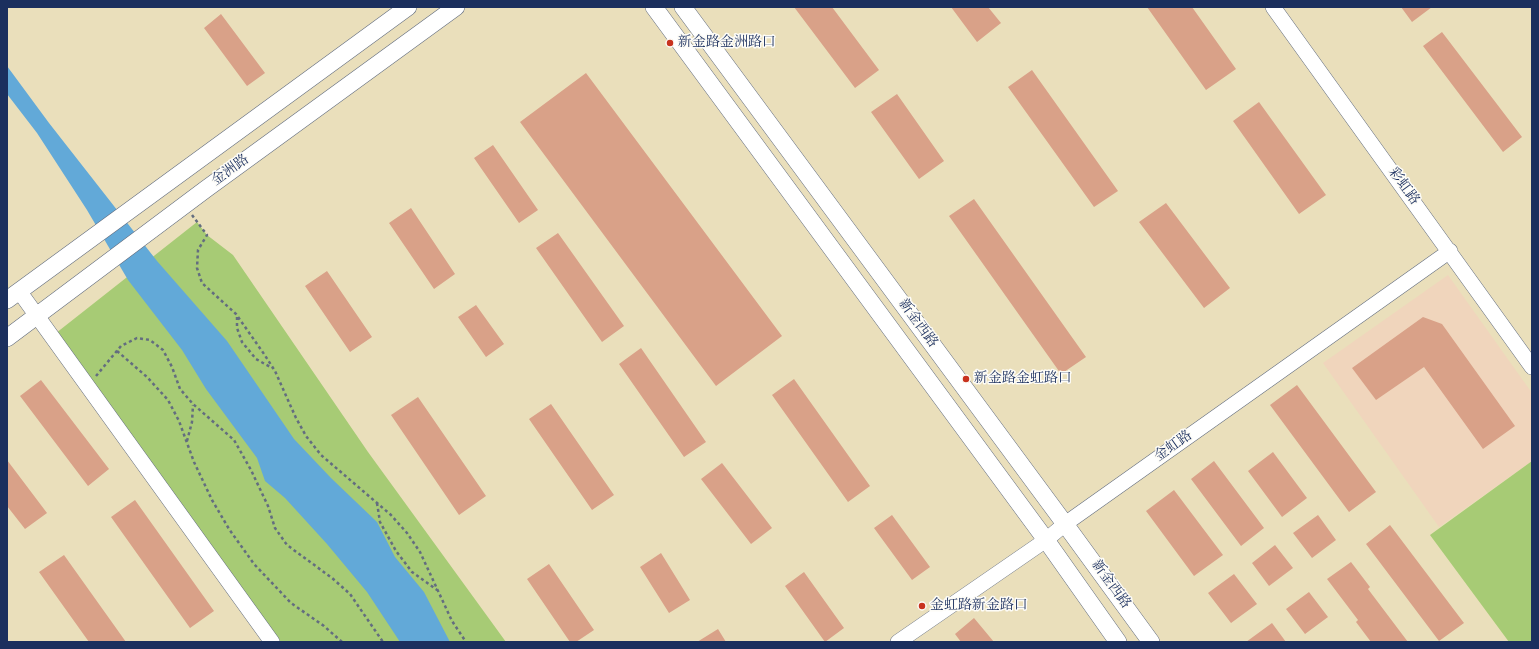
<!DOCTYPE html>
<meta charset="utf-8">
<style>
body{margin:0}
#map{position:relative;width:1539px;height:649px;overflow:hidden;background:#eadfbb;font-family:Vollkorn,serif}
canvas{display:block}
.frame{position:absolute;inset:0;border:8px solid #1b2f5e;pointer-events:none}
</style>
<div id="map">
<canvas width="1539" height="649"></canvas>
<div class="frame"></div>
</div>
<script>
const g = document.querySelector('canvas').getContext('2d');
g.lineJoin = 'round';
function fillPath(path, color) { g.fillStyle = color; g.fill(path, 'evenodd'); }
const toPath = rows => new Path2D(rows.map(r => 'M' + r).join(''));
function stroke(path, color, width, dash) { g.strokeStyle = color; g.lineWidth = width; g.lineCap = dash ? 'butt' : 'round'; g.setLineDash(dash || []); g.stroke(path); }
function write(font, color, halo, rows, align = 'center') {
  g.font = font + ' Vollkorn,"Noto Serif SC",serif'; g.lineWidth = 3; g.setLineDash([]); g.textBaseline = 'middle'; g.strokeStyle = halo; g.fillStyle = color; for (const [text, x, y, turn = 0] of rows) {
    g.save(); g.translate(x, y); g.rotate((+turn || 0) * Math.PI / 180); g.textAlign = isNaN(turn) ? turn : align; if (halo) g.strokeText(text, 0, 0); g.fillText(text, 0, 0); g.restore();
  }
}
fillPath(toPath([
 [1448,275,1532,393,1532,461,1439,527,1323,363]
]), '#f0d5bc');
fillPath(toPath([
 [197,222,207,235,233,255,368,452,506,642,272,642,51,337],
 [1532,461,1532,642,1509,642,1430,535]
]), '#a7cb75');
fillPath(toPath([
 [7,66,49,123,157,261,227,341,294,439,331,478,377,522,395,557,424,592,450,642,400,642,367,592,327,544,285,498,265,481,257,458,206,389,182,350,128,280,87,210,37,133,7,94]
]), '#62a9d8');
fillPath(toPath([
 [794,7,832,7,879,70,855,88],
 [951,7,988,7,1001,23,977,42],
 [1147,7,1192,7,1236,69,1206,90],
 [1401,7,1432,7,1412,22],
 [221,14,265,73,247,86,204,28],
 [1442,32,1522,137,1503,152,1423,46],
 [1032,70,1118,191,1094,207,1008,87],
 [586,73,782,336,716,386,520,122],
 [897,94,944,161,919,179,871,112],
 [1259,102,1326,195,1299,214,1233,121],
 [493,145,538,210,519,223,474,158],
 [974,199,1086,357,1061,374,949,216],
 [1166,203,1230,288,1204,308,1139,222],
 [411,208,455,274,434,289,389,223],
 [558,233,624,326,602,342,536,248],
 [327,271,372,337,350,352,305,286],
 [476,305,504,344,486,357,458,317],
 [1423,317,1442,324,1515,426,1483,449,1424,367,1376,400,1352,368],
 [641,348,706,442,684,457,619,364],
 [794,379,870,486,848,502,772,395],
 [41,380,109,469,88,486,20,396],
 [1297,385,1376,492,1349,512,1270,405],
 [418,397,486,496,459,515,391,415],
 [551,404,614,495,592,510,529,419],
 [1273,452,1307,498,1282,517,1248,471],
 [7,460,47,513,25,529,7,506],
 [1214,461,1264,528,1241,546,1191,479],
 [722,463,772,528,751,544,701,479],
 [1174,490,1223,555,1194,576,1146,511],
 [135,500,214,611,190,628,111,517],
 [892,515,930,567,912,580,874,528],
 [1318,515,1336,540,1312,558,1293,533],
 [1390,525,1464,623,1439,641,1366,544],
 [1275,545,1293,568,1269,586,1252,563],
 [661,553,690,600,669,613,640,567],
 [64,555,126,642,89,642,39,572],
 [1351,562,1370,587,1368,589,1408,642,1371,642,1356,622,1358,620,1327,579],
 [549,564,594,630,576,642,570,642,527,579],
 [804,572,844,628,825,642,785,586],
 [1234,574,1257,604,1231,623,1208,593],
 [1309,592,1328,617,1305,634,1286,609],
 [974,618,994,642,961,642,955,634],
 [1272,623,1286,642,1246,642],
 [718,629,726,642,697,642]
]), '#d9a188');
const tertiary = toPath([
 [1273,7,1532,367],
 [19,291,272,642],
 [898,642,1046,540,1065,524,1450,251]
]);
const secondary = toPath([
 [654,7,1046,540,1118,642],
 [683,7,1065,524,1151,642],
 [7,300,408,7],
 [7,338,206,189,456,7]
]);
stroke(tertiary, '#636d7f', 16);
stroke(secondary, '#636d7f', 18);
stroke(toPath([
 [192,215,207,235,198,250,197,268,202,283,236,314,264,354,275,371,296,418,306,436,321,455,391,515,407,533,420,552,452,621,466,642],
 [237,317,237,328,242,342,256,359,272,368],
 [117,351,147,377,168,400,179,421,194,462,212,500,229,529,254,564,291,603,324,626,342,642],
 [96,376,121,346,137,338,150,340,163,350,172,367,180,389,193,404,234,440,251,470,268,506,275,528,287,545,332,578,350,594,383,642],
 [187,441,192,422,193,405],
 [377,503,380,522,396,551,412,572,437,590]
]), '#636d7f', 2.5, [3, 3]);
stroke(tertiary, '#fff', 15);
stroke(secondary, '#fff', 17);
for (const [x, y, r, color] of [
 [670,43,4,"#c8321e"],
 [966,379,4,"#c8321e"],
 [922,606,4,"#c8321e"]
]) { const dot = new Path2D(); dot.arc(x, y, r, 0, 2 * Math.PI); g.fillStyle = color; g.fill(dot); stroke(dot, '#fdfcf7', 1.5); }
write('14px', '#1b2f5e', '#fdfcf7', [
 ["新金路金洲路口",678,43],
 ["新金路金虹路口",974,379],
 ["金虹路新金路口",930,606]
], 'left');
write('14px', '#1b2f5e', '#fdfcf7', [
 ["金洲路",231,171,-36],
 ["彩虹路",1403,187,54],
 ["新金西路",917,324,54],
 ["金虹路",1174,447,-35],
 ["新金西路",1110,585,54]
]);
</script>
